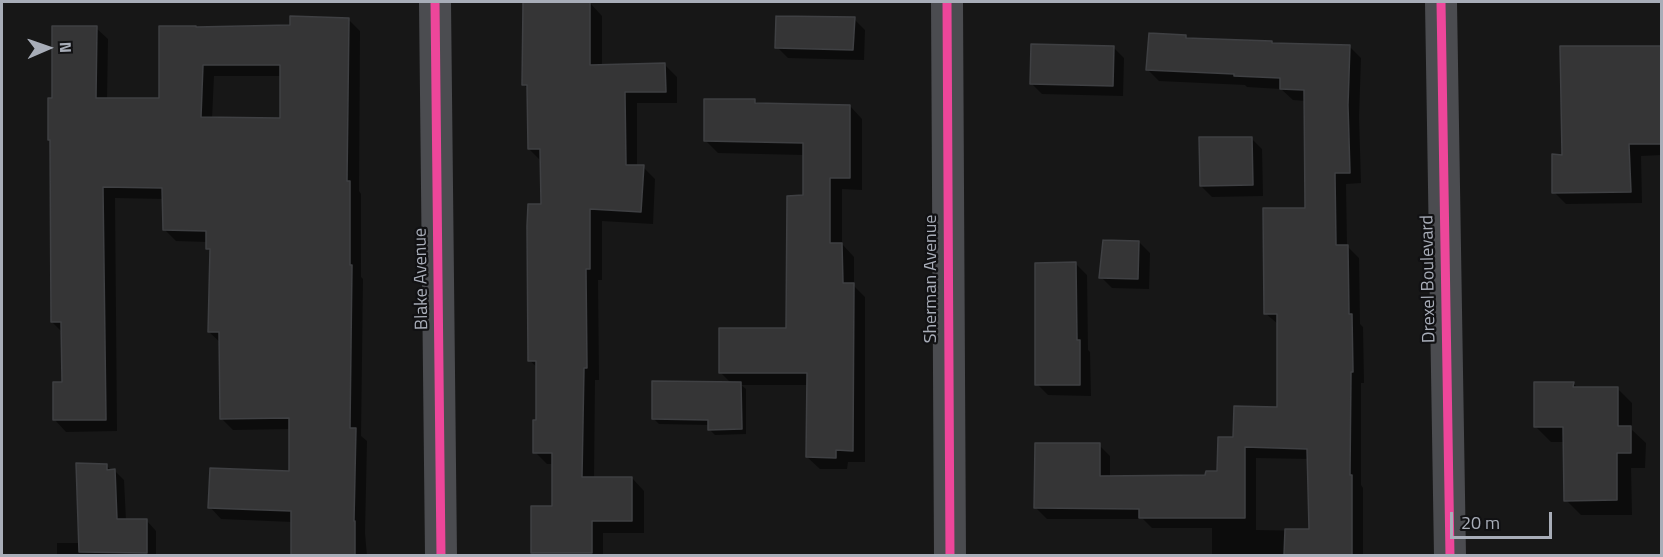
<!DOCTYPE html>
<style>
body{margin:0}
#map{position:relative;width:1663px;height:557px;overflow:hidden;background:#171717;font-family:"Titillium Web",sans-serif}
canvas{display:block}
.frame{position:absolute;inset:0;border:3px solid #a8adb8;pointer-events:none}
.north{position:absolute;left:18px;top:18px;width:60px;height:60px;-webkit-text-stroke:4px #111113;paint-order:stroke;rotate:88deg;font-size:16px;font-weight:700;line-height:24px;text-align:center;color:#a8adb8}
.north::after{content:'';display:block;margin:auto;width:21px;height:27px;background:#a8adb8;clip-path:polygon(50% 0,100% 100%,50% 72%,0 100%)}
.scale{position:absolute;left:1450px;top:512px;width:102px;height:27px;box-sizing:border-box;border:3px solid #a8adb8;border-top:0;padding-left:8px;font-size:18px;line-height:21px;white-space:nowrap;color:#a8adb8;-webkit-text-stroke:4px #111113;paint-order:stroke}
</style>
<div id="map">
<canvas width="1663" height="557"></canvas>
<div class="frame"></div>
<div class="north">N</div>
<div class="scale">20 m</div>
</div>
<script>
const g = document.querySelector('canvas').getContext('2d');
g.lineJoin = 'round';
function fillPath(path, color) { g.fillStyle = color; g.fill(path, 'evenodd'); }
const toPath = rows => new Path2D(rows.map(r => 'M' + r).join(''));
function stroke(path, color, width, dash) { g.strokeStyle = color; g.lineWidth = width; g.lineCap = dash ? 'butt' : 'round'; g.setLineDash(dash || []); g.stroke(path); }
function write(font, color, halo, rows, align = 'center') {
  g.font = font + ' "Titillium Web",sans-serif'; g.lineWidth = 4.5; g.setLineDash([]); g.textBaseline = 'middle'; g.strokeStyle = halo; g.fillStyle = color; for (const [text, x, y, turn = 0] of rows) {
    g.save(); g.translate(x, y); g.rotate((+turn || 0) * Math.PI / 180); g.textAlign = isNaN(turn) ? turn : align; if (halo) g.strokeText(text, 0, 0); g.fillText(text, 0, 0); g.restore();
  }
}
fillPath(toPath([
 [590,3,602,16,602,66,665,65,677,77,677,103,637,103,637,167,643,167,655,179,653,224,602,221,602,280,598,280,599,380,595,380,594,478,632,478,644,491,644,533,603,533,603,556,536,556,533,552,553,508,553,464,547,464,535,452,538,421,538,368,529,360,542,206,542,162,529,149,529,90,523,84],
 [348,19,360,31,359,191,361,194,361,277,363,279,361,436,367,441,365,533,367,556,293,556,293,522,221,519,210,507,291,473,291,429,233,430,221,418,221,343,209,332,211,252,207,248,208,242,176,241,164,229,164,199,115,198,117,431,66,432,55,420,64,384,63,333,52,322,53,100,96,28,108,39,107,100,161,100,160,28,291,26],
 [214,76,282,76,281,119,212,119],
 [854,19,865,30,864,60,788,58,777,47],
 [1186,37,1188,39,1274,45,1349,46,1361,58,1359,117,1361,183,1346,184,1347,246,1359,258,1360,324,1363,327,1364,383,1361,383,1361,485,1363,488,1363,556,1212,556,1212,528,1152,528,1143,519,1047,519,1036,508,1099,445,1110,456,1110,478,1207,477,1219,472,1235,439,1279,409,1278,324,1265,313,1307,209,1306,101,1293,100,1281,89,1247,87,1245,85,1159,81,1148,70],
 [1256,458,1309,459,1310,531,1256,530],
 [1662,46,1662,155,1641,156,1642,203,1566,204,1554,192,1564,156],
 [1113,47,1124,58,1123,96,1042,94,1031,83],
 [754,100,758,104,850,106,862,119,862,190,842,189,842,244,854,257,854,286,865,297,865,462,848,462,847,469,820,469,807,457,809,385,741,385,746,389,746,434,715,435,709,429,709,425,659,424,653,418,732,384,720,372,788,330,805,197,804,155,718,153,705,140],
 [1251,138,1262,149,1263,196,1212,197,1201,186],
 [1139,242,1150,253,1149,289,1112,288,1101,277],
 [1076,264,1087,275,1088,350,1090,352,1091,396,1048,395,1037,384],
 [1573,383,1578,388,1617,388,1632,403,1632,430,1646,443,1645,468,1631,468,1632,515,1581,515,1566,500,1565,442,1551,442,1536,427],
 [106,465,112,471,115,471,124,480,126,521,147,521,156,531,156,556,57,556,57,543,80,543]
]), '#0007');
const building = toPath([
 [523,2,590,2,590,65,665,63,666,92,625,92,626,165,644,165,641,212,590,209,590,269,586,269,587,368,584,368,582,477,632,477,632,521,592,521,592,553,531,553,531,506,552,506,552,453,533,453,533,420,536,420,536,361,528,361,527,226,528,204,541,204,540,149,528,149,527,85,522,85,523,2],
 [290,16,349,18,347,181,350,181,350,265,352,265,350,428,356,428,354,521,355,521,355,555,291,555,291,511,208,508,210,468,289,471,289,418,220,419,219,332,208,332,210,249,206,249,206,231,163,230,162,188,103,187,106,420,53,420,53,382,62,382,61,322,51,322,50,140,48,140,48,98,52,98,52,26,97,26,96,98,159,98,159,26,196,26,196,27,290,25,290,16],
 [203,65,280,65,280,118,201,117,203,65],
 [776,16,855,17,853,50,775,48,776,16],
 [1149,33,1186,35,1186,38,1272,41,1272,43,1350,45,1348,105,1350,173,1335,173,1336,245,1348,245,1349,314,1352,314,1353,372,1351,372,1350,475,1352,475,1352,555,1284,555,1285,529,1309,529,1307,449,1245,447,1245,518,1139,518,1139,509,1034,508,1035,443,1100,443,1100,476,1205,475,1206,471,1217,471,1218,437,1233,437,1234,406,1277,407,1277,314,1264,314,1263,208,1305,208,1304,90,1280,89,1280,78,1234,76,1234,74,1146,70,1149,33],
 [1031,44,1114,46,1113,86,1030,84,1031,44],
 [1560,46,1662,46,1662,144,1629,144,1631,192,1552,193,1552,154,1562,155,1560,46],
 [704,99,755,99,755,103,850,105,850,178,830,178,830,243,842,243,843,283,854,283,853,451,836,450,836,458,806,457,807,373,719,373,719,328,786,328,787,196,803,195,803,143,704,141,704,99],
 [1199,137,1252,137,1253,185,1200,186,1199,137],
 [1103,240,1139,241,1138,279,1099,278,1103,240],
 [1076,262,1077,340,1080,340,1080,385,1035,385,1035,263,1076,262],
 [652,381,741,382,742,429,708,430,708,420,652,419,652,381],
 [1534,382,1574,382,1573,387,1618,387,1618,426,1631,426,1631,453,1617,453,1617,500,1564,501,1563,427,1534,427,1534,382],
 [76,463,107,464,107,470,115,469,117,519,147,519,147,553,79,552,76,463]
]);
fillPath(building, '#353536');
stroke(building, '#3f4043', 1.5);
stroke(toPath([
 [435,2,441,556],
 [947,2,950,556],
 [1441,2,1450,556]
]), '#4b4c50', 32);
stroke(toPath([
 [435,2,441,556],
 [947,2,950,556],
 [1441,2,1450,556]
]), '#ed469a', 9);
write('18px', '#a8adb8', '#111113', [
 ["Blake Avenue",422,279,-91],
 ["Sherman Avenue",932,279,-90],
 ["Drexel Boulevard",1429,279,-91]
]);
</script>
